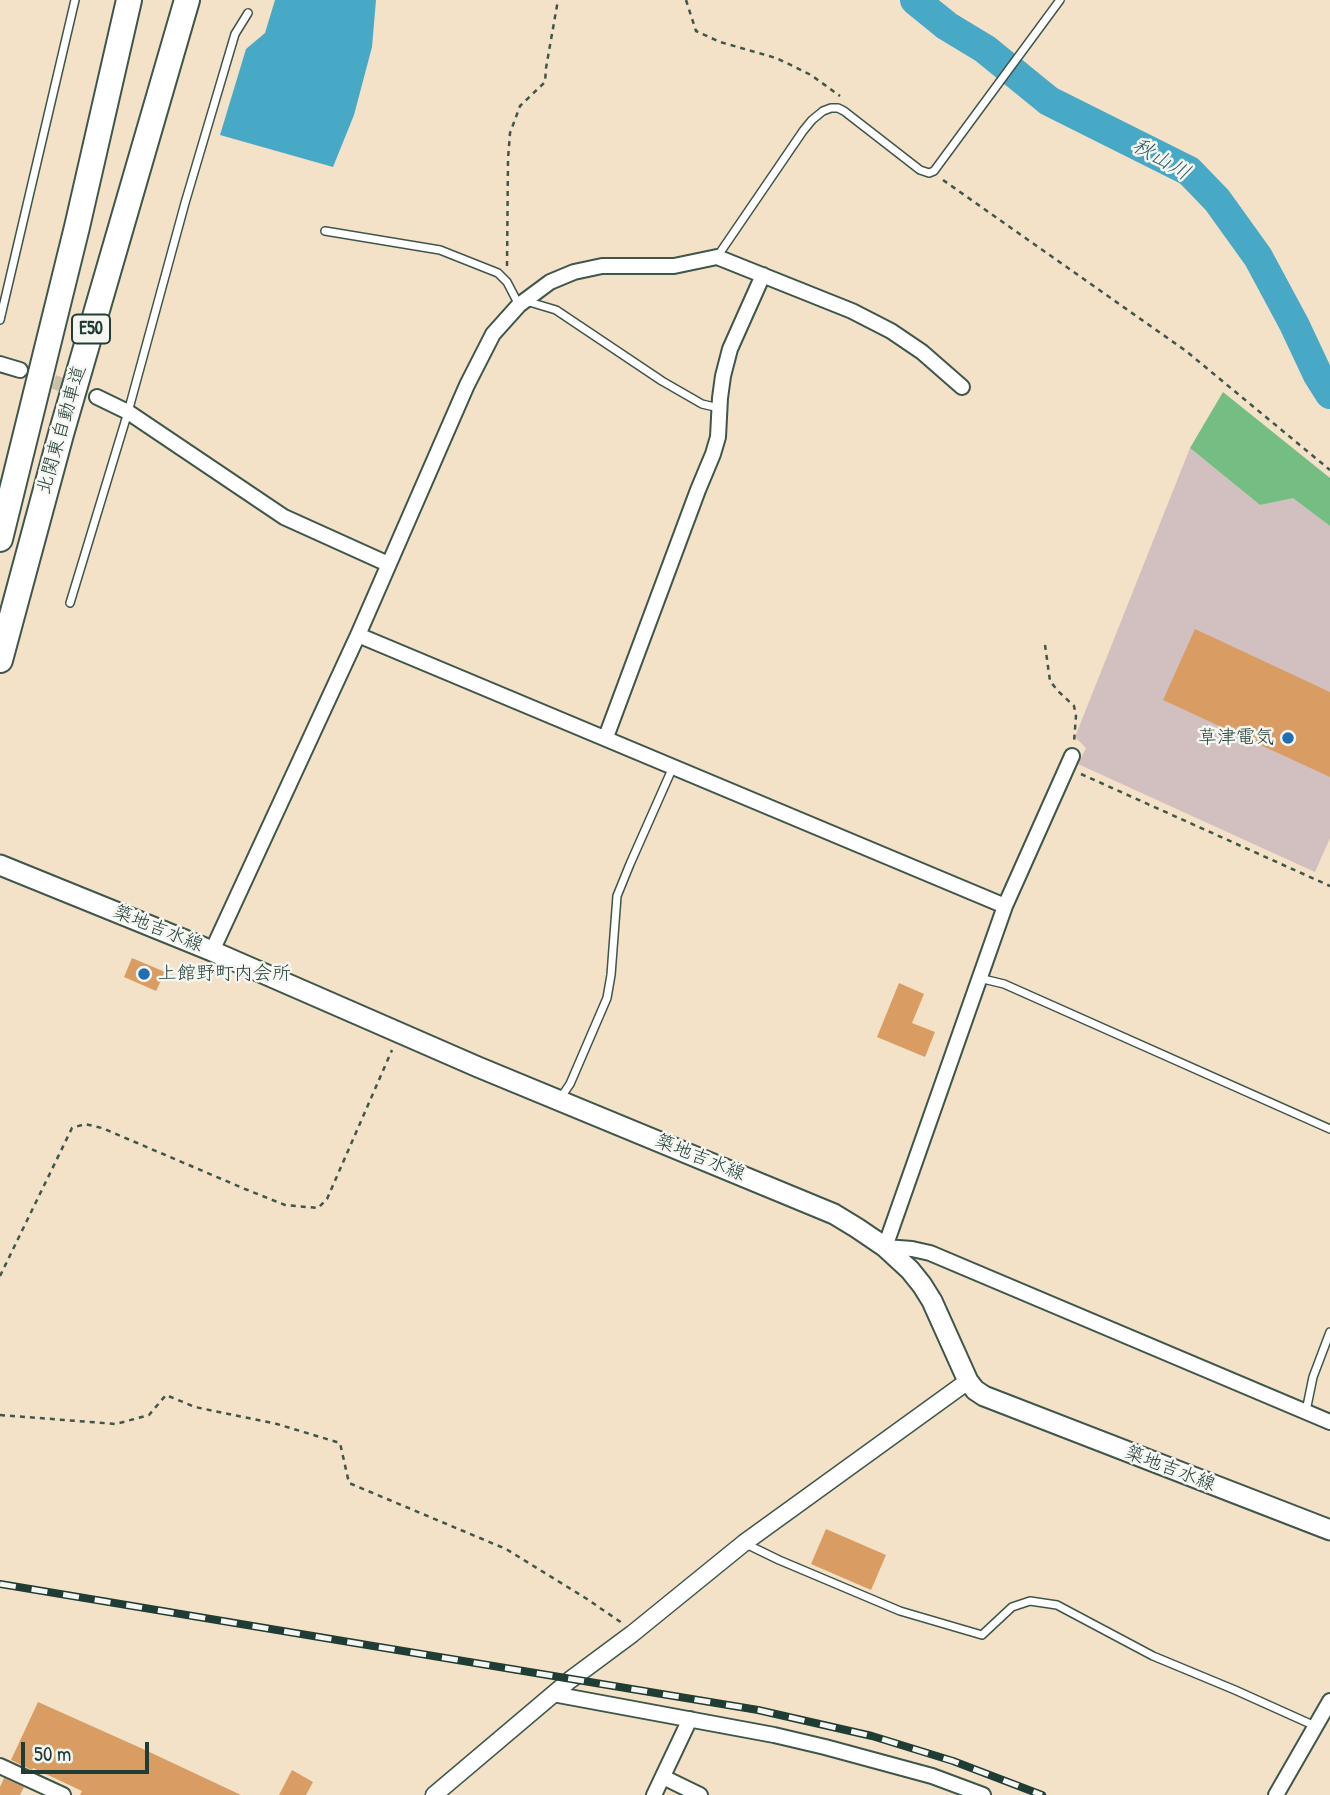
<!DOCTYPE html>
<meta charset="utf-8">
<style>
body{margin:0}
#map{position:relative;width:1330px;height:1795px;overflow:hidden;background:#f3e1c8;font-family:"Patrick Hand",sans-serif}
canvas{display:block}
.scale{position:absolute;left:21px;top:1742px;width:128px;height:32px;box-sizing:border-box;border:4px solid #1f3d34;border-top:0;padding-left:9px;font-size:21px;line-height:24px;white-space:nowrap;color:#1f3d34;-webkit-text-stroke:5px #f6f6f2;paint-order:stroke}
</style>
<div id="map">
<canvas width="1330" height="1795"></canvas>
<div class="scale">50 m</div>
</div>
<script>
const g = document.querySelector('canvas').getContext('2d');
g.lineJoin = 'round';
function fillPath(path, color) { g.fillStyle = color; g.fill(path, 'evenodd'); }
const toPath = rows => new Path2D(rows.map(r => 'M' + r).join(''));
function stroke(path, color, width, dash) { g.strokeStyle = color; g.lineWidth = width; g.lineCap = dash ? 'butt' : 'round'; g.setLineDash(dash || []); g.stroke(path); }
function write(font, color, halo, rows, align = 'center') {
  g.font = font + ' "Patrick Hand","Klee One",sans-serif'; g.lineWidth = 5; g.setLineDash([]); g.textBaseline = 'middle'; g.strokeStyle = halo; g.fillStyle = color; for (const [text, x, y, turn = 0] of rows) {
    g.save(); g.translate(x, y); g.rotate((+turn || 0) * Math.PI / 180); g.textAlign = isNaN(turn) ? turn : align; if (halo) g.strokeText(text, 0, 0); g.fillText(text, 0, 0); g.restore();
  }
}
fillPath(toPath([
 [1190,448,1260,505,1293,497,1330,526,1330,838,1315,872,1078,764,1086,748,1075,737]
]), '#d2bfc0');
fillPath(toPath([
 [1223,392,1330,478,1330,526,1293,498,1260,505,1190,448]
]), '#74be84');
fillPath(toPath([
 [275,0,376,0,372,47,354,115,333,167,220,135,246,49,265,33]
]), '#48a9c7');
stroke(toPath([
 [915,0,947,26,985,49,1049,101,1189,171,1217,200,1258,257,1294,324,1318,375,1330,394]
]), '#48a9c7', 30);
fillPath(toPath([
 [1195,629,1330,692,1330,777,1163,700],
 [132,958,165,972,156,991,124,977],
 [899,983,924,994,912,1023,935,1032,925,1057,877,1037],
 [826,1529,886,1555,871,1590,811,1564],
 [38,1702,143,1749,241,1795,80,1795,82,1791,33,1768,32,1770,11,1760],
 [292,1770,313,1782,306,1795,279,1795],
 [4,1778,24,1787,20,1795,0,1795,0,1787]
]), '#d99d64');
stroke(toPath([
 [34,375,97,397]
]), '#c9c0aa', 14, [14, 7]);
const service = toPath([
 [325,231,440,250,498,273,507,282,519,305],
 [717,257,803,131,812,120,823,111,831,108,838,108,844,111,920,170,929,173,934,171,1060,0],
 [526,301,556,310,662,381,702,404,719,408],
 [0,320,75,0],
 [70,603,128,412,185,203,235,34,248,13],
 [979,978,1004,984,1330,1129],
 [559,1100,570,1084,607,998,611,975,617,896,630,864,673,767],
 [1306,1411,1313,1377,1330,1332],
 [744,1543,779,1560,900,1611,982,1635,1012,1607,1030,1601,1057,1605,1153,1656,1235,1690,1315,1726]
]);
const minor = toPath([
 [0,364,20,370],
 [97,397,128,412,284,517,388,564],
 [358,635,1005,906],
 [606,737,698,490,713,454,718,437,720,398,723,376,730,349,763,275],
 [1072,756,1005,906,885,1247,912,1249,930,1253,1330,1422],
 [212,951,358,635,467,385,493,334,519,305,550,282,574,272,602,266,674,266,717,257,852,311,891,331,922,352,962,387],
 [553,1694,774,1735,825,1747,932,1776,983,1795],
 [0,1766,63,1795],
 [663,1777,700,1795],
 [654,1795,690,1719],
 [1276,1795,1330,1701]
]);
const tertiary = toPath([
 [434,1795,570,1680,632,1634,744,1543,968,1381]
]);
const secondary = toPath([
 [0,865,212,951,478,1067,834,1214,857,1228,885,1247,910,1270,922,1285,932,1301,968,1381,975,1390,984,1396,1330,1530]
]);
const motorway = toPath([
 [0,539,77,227,129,0],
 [0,660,61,434,187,0]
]);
stroke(service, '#3f564a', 10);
stroke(minor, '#3f564a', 18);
stroke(tertiary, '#3f564a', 19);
stroke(secondary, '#3f564a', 23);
stroke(motorway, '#3f564a', 28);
stroke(toPath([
 [686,0,696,31,720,42,776,58,793,66,811,75,840,96],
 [943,180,1186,351,1330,470],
 [507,266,508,159,510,133,520,106,545,82,546,68,558,0],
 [1045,645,1050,681,1058,691,1074,706,1076,716,1074,742],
 [1081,774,1330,886],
 [0,1276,72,1128,85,1124,102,1128,245,1189,285,1205,318,1208,327,1199,392,1050],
 [0,1415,116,1424,149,1415,166,1395,195,1407,277,1424,340,1443,349,1483,506,1549,587,1599,622,1623]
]), '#3f564a', 2.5, [5, 5]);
stroke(service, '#fff', 7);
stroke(minor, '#fff', 14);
stroke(tertiary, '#fff', 16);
stroke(secondary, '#fff', 19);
stroke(motorway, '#fff', 24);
const rail = toPath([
 [0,1584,758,1710,872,1736,953,1761,1042,1795]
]);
stroke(rail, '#1f3d34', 8);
stroke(rail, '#f6f6f2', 5, [16]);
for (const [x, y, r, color] of [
 [1288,738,7,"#1f6fb2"],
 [144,974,7,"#1f6fb2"]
]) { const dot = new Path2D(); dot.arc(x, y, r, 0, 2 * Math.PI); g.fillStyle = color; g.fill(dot); stroke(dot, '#f6f6f2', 2.5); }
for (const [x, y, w] of [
 [91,329,38]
]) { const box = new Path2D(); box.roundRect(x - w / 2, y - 14.5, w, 29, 5); g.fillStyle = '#f6f6f2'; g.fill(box); stroke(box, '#1f3d34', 2); }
write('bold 18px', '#1f3d34', null, [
 ["E50",91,329]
]);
write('19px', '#1f3d34', '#f6f6f2', [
 ["北関東自動車道",62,430,-74],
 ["築地吉水線",158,929,22],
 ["築地吉水線",700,1158,22],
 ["築地吉水線",1170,1469,21]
]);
write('19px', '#1f3d34', '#f6f6f2', [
 ["草津電気",1274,738],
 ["上館野町内会所",158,974,"left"]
], 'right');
write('italic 21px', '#2b5d60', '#f6f6f2', [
 ["秋山川",1161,160,30]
]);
</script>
